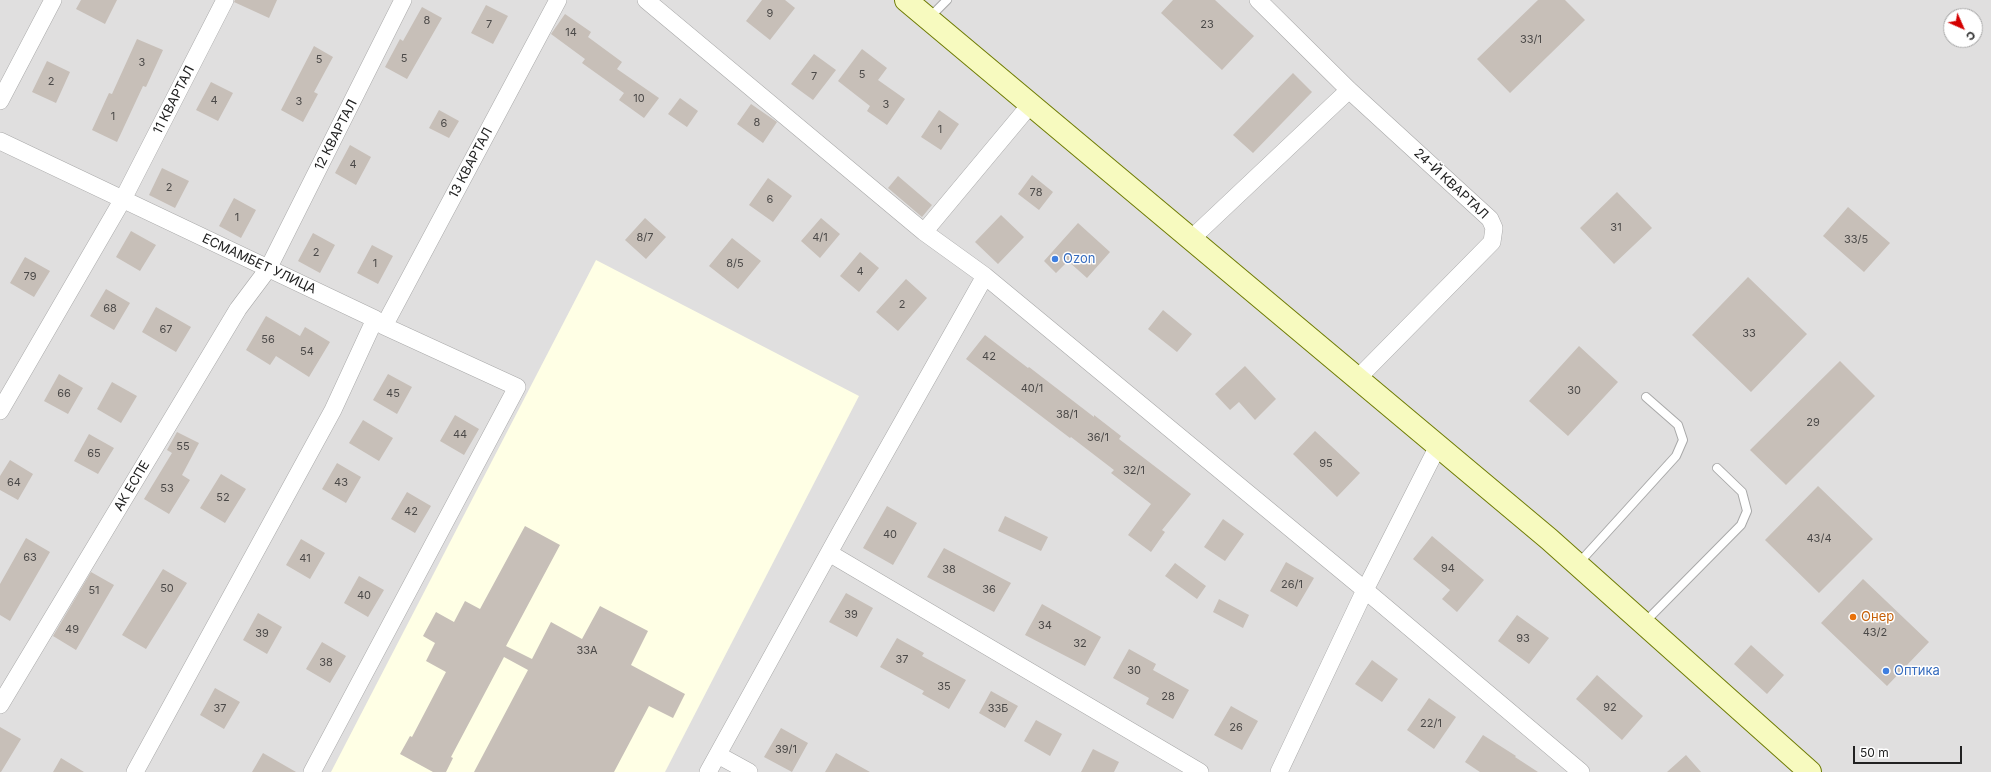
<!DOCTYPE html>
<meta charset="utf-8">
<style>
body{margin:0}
#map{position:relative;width:1991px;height:772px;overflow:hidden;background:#f2efe9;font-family:Inter,sans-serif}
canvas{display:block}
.north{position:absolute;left:1943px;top:8px;width:40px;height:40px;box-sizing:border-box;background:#fff;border:1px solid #a7a7a7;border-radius:50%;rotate:135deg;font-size:11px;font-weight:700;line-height:16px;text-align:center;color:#222}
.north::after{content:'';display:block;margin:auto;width:14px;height:18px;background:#d40000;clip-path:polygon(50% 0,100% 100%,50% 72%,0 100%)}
.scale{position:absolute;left:1853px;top:746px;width:109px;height:18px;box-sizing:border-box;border:2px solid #222;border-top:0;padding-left:5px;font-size:12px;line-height:14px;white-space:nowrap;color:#222;-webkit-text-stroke:3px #fff;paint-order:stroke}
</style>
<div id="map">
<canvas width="1991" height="772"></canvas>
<div class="north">С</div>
<div class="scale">50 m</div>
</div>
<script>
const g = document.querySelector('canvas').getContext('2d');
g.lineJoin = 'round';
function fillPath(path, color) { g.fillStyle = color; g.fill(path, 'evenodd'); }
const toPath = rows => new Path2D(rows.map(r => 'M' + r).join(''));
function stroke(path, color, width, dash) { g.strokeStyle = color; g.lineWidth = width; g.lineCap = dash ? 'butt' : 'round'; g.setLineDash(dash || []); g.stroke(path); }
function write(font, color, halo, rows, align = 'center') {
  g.font = font + ' Inter,sans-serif'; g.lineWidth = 3; g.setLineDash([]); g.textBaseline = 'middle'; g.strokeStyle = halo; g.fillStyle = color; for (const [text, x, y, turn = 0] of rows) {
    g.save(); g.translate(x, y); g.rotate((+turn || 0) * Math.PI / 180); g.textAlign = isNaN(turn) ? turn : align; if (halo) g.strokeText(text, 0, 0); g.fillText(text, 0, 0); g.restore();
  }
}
fillPath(toPath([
 [0,0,1991,0,1991,772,0,772],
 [1951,16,1975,16,1975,40,1951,40]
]), '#e0dfdf');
fillPath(toPath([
 [596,260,859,396,665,772,331,772]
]), '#ffffe5');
fillPath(toPath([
 [81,0,117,0,105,24,76,9],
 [235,0,277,0,269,18,234,2],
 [762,0,785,0,795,8,770,40,746,21],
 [1173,0,1215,0,1254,36,1222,70,1161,13],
 [1538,0,1565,0,1585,20,1510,93,1477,59],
 [486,5,508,16,493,44,471,33],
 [422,7,442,18,407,79,385,67,400,39,403,41],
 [565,14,591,32,588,37,622,62,617,69,659,98,644,118,619,100,624,93,582,63,585,59,551,34],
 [137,39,163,50,146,87,143,86,117,142,92,130,109,93,112,94],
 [314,46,333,57,314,92,318,94,303,122,281,110],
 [862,49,887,68,878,80,905,99,887,125,867,111,870,106,838,81],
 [814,54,836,70,813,100,791,84],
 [47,61,70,72,56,103,32,92],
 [1293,73,1312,92,1253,153,1233,135],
 [211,82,233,93,218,121,196,110],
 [680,98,698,111,687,127,668,114],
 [751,104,777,122,763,143,737,124],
 [439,110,459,121,449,138,429,128],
 [939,110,959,124,941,150,921,137],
 [350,145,371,157,356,185,335,173],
 [162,168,189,181,175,208,149,195],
 [1032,175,1053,192,1039,210,1018,194],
 [898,176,932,205,922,217,888,188],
 [768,178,792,196,773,222,749,205],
 [1617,192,1652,228,1614,264,1580,228],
 [234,198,256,210,241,238,219,226],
 [1848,207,1890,243,1864,272,1823,236],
 [1001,215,1024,237,998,264,975,242],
 [645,218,666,237,646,259,625,240],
 [821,218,840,234,820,258,801,241],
 [1078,223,1110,252,1087,278,1068,261,1056,273,1044,261],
 [131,231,156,245,140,271,116,257],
 [313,233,335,245,320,273,298,261],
 [732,238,761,261,738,289,709,266],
 [372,245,393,256,378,284,357,273],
 [860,252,879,268,859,292,840,276],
 [25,257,50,271,34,297,10,283],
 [1748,277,1807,334,1751,392,1692,335],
 [906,279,927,298,898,331,876,312],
 [106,289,130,303,114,330,90,316],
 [156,307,191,327,176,352,142,332],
 [1163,310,1192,334,1177,352,1148,329],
 [266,316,300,336,305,327,330,342,309,377,276,356,270,365,246,350],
 [985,335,1028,368,1029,367,1094,417,1094,415,1121,436,1119,439,1191,494,1162,530,1165,532,1151,552,1128,535,1151,504,1111,473,1114,470,1071,437,1070,438,966,359],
 [1579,346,1618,382,1568,436,1529,401],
 [1840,361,1875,396,1786,485,1750,450],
 [1245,366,1276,399,1255,420,1239,402,1230,410,1215,394],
 [59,374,83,388,68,414,44,401],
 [388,374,412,387,397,414,373,400],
 [112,382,137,396,121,423,97,409],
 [455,415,479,429,464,455,440,441],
 [363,420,393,438,379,461,349,443],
 [1315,431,1360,473,1337,497,1293,454],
 [177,432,199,443,182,475,190,480,169,514,144,499,172,453,167,450],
 [89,434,114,448,98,474,74,461],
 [10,460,33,474,18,500,0,490,0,476],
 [337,463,361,477,346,503,322,489],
 [221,474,246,489,225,523,200,508],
 [1818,486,1873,539,1819,593,1765,540],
 [407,492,431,506,415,533,391,519],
 [887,506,917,523,893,565,863,548],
 [1005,516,1048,537,1041,551,998,531],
 [1223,519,1244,534,1225,561,1204,547],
 [525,526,560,545,506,646,532,659,551,622,582,639,600,606,648,631,631,665,685,694,673,718,649,706,614,772,474,772,528,670,504,657,451,757,453,758,446,772,433,772,400,754,410,736,412,737,446,672,426,661,435,643,423,636,436,612,454,622,465,601,480,609],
 [1432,536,1484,580,1457,612,1442,599,1450,590,1413,559],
 [26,538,50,552,10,621,0,615,0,584],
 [301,539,325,553,310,579,286,565],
 [944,548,1011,583,994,612,927,577],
 [1286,562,1314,578,1297,607,1270,591],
 [1175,563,1206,586,1197,599,1165,576],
 [163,569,187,583,146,649,122,635],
 [91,572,114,585,76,650,53,636],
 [359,576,384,590,368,617,344,603],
 [1863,579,1929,642,1887,686,1821,623],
 [846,593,873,608,857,637,829,622],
 [1219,599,1249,615,1243,628,1213,612],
 [1042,604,1101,637,1085,666,1025,635],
 [258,613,282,627,267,654,243,640],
 [1517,615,1549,638,1529,664,1498,641],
 [897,638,924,653,922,656,966,680,949,709,922,694,924,691,880,667],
 [322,642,346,656,330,683,306,669],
 [1751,645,1784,675,1767,694,1734,664],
 [1129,649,1156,664,1153,670,1189,690,1173,719,1146,704,1149,698,1113,678],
 [1372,660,1398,679,1382,702,1355,684],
 [1597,675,1643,716,1622,740,1576,699],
 [215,688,240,702,224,729,200,715],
 [991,691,1018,706,1005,728,979,713],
 [1429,698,1456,717,1434,749,1407,730],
 [1231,706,1258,721,1242,750,1214,735],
 [1036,720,1062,734,1050,756,1024,741],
 [0,727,21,739,1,772,0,772],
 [781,728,808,743,792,772,764,757],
 [1483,735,1516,756,1515,757,1538,772,1480,772,1465,762],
 [1093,749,1119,762,1114,772,1081,772],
 [263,753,296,772,252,772],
 [836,753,870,772,825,772],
 [1686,755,1701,772,1667,772],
 [61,758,84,772,53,772]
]), '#c7bfb8');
const lane = toPath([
 [929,18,947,0],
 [1578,564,1676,456,1683,440,1678,425,1646,397],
 [1644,623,1741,525,1747,511,1742,492,1717,468]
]);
const street = toPath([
 [646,0,924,232],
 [1258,0,1349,90,1490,219,1494,228,1492,242,1358,378],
 [0,101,53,0],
 [0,141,375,319,384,326,517,387,312,772],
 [1191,239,1349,90],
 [985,276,1365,590,1581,772],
 [384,326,558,0],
 [0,411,123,199,225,0],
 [829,553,1200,772],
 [0,705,238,309,268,269,403,0],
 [718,755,749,772],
 [135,772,333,410,375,319],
 [708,772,841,531,985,276,924,232,1030,105],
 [1279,772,1365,590,1438,446]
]);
const secondary = toPath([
 [906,0,1549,539,1810,772]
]);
stroke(lane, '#a9a9a9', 10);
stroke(street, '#a9a9a9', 18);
stroke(secondary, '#707d05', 24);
stroke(lane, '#fff', 8);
stroke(street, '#fff', 17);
stroke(secondary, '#f7fabf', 22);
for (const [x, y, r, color] of [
 [1055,259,4,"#3f7fe0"],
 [1853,617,4,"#e8710a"],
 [1886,671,4,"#3f7fe0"]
]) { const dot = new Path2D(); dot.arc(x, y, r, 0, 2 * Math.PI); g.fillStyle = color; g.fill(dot); stroke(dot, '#fff', 1.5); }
write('11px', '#4b4948', null, [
 ["9",770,14],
 ["8",427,21],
 ["7",489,25],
 ["23",1207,25],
 ["14",571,33],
 ["33/1",1531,40],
 ["5",404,59],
 ["5",319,60],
 ["3",142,63],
 ["5",862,75],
 ["7",814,77],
 ["2",51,82],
 ["10",639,99],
 ["4",214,101],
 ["3",299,102],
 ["3",886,105],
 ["1",113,117],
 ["8",757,123],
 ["6",444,124],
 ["1",940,130],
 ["4",353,165],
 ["2",169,188],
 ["78",1036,193],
 ["6",770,200],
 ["1",237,218],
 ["31",1616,228],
 ["8/7",645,238],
 ["4/1",820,238],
 ["33/5",1856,240],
 ["2",316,253],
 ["1",375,264],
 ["8/5",735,264],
 ["4",860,272],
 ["79",30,277],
 ["2",902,305],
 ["68",110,309],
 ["67",166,330],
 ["33",1749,334],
 ["56",268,340],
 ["54",307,352],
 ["42",989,357],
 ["40/1",1032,389],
 ["30",1574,391],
 ["66",64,394],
 ["45",393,394],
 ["38/1",1067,415],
 ["29",1813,423],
 ["44",460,435],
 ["36/1",1098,438],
 ["55",183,447],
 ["65",94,454],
 ["95",1326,464],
 ["32/1",1134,471],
 ["64",14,483],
 ["43",341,483],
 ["53",167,489],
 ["52",223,498],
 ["42",411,512],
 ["40",890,535],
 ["43/4",1819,539],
 ["63",30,558],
 ["41",305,559],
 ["94",1448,569],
 ["38",949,570],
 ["26/1",1292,585],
 ["50",167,589],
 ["36",989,590],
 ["51",94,591],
 ["40",364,596],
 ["39",851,615],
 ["34",1045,626],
 ["49",72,630],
 ["43/2",1875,633],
 ["39",262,634],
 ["93",1523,639],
 ["32",1080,644],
 ["33А",587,651],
 ["37",902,660],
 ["38",326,663],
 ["30",1134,671],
 ["35",944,687],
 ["28",1168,697],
 ["92",1610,708],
 ["37",220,709],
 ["33Б",998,709],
 ["22/1",1431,724],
 ["26",1236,728],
 ["39/1",786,750]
]);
write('13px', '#222', '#fff', [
 ["11 КВАРТАЛ",174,100,-63],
 ["12 КВАРТАЛ",336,135,-63],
 ["13 КВАРТАЛ",471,163,-62],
 ["24-Й КВАРТАЛ",1451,184,43],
 ["ЕСМАМБЕТ УЛИЦА",259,264,25],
 ["АК ЕСПЕ",132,486,-59]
]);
write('13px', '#366cbe', '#fff', [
 ["Ozon",1063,259],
 ["Оптика",1894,671]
], 'left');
write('13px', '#c56008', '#fff', [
 ["Онер",1861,617]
], 'left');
</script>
